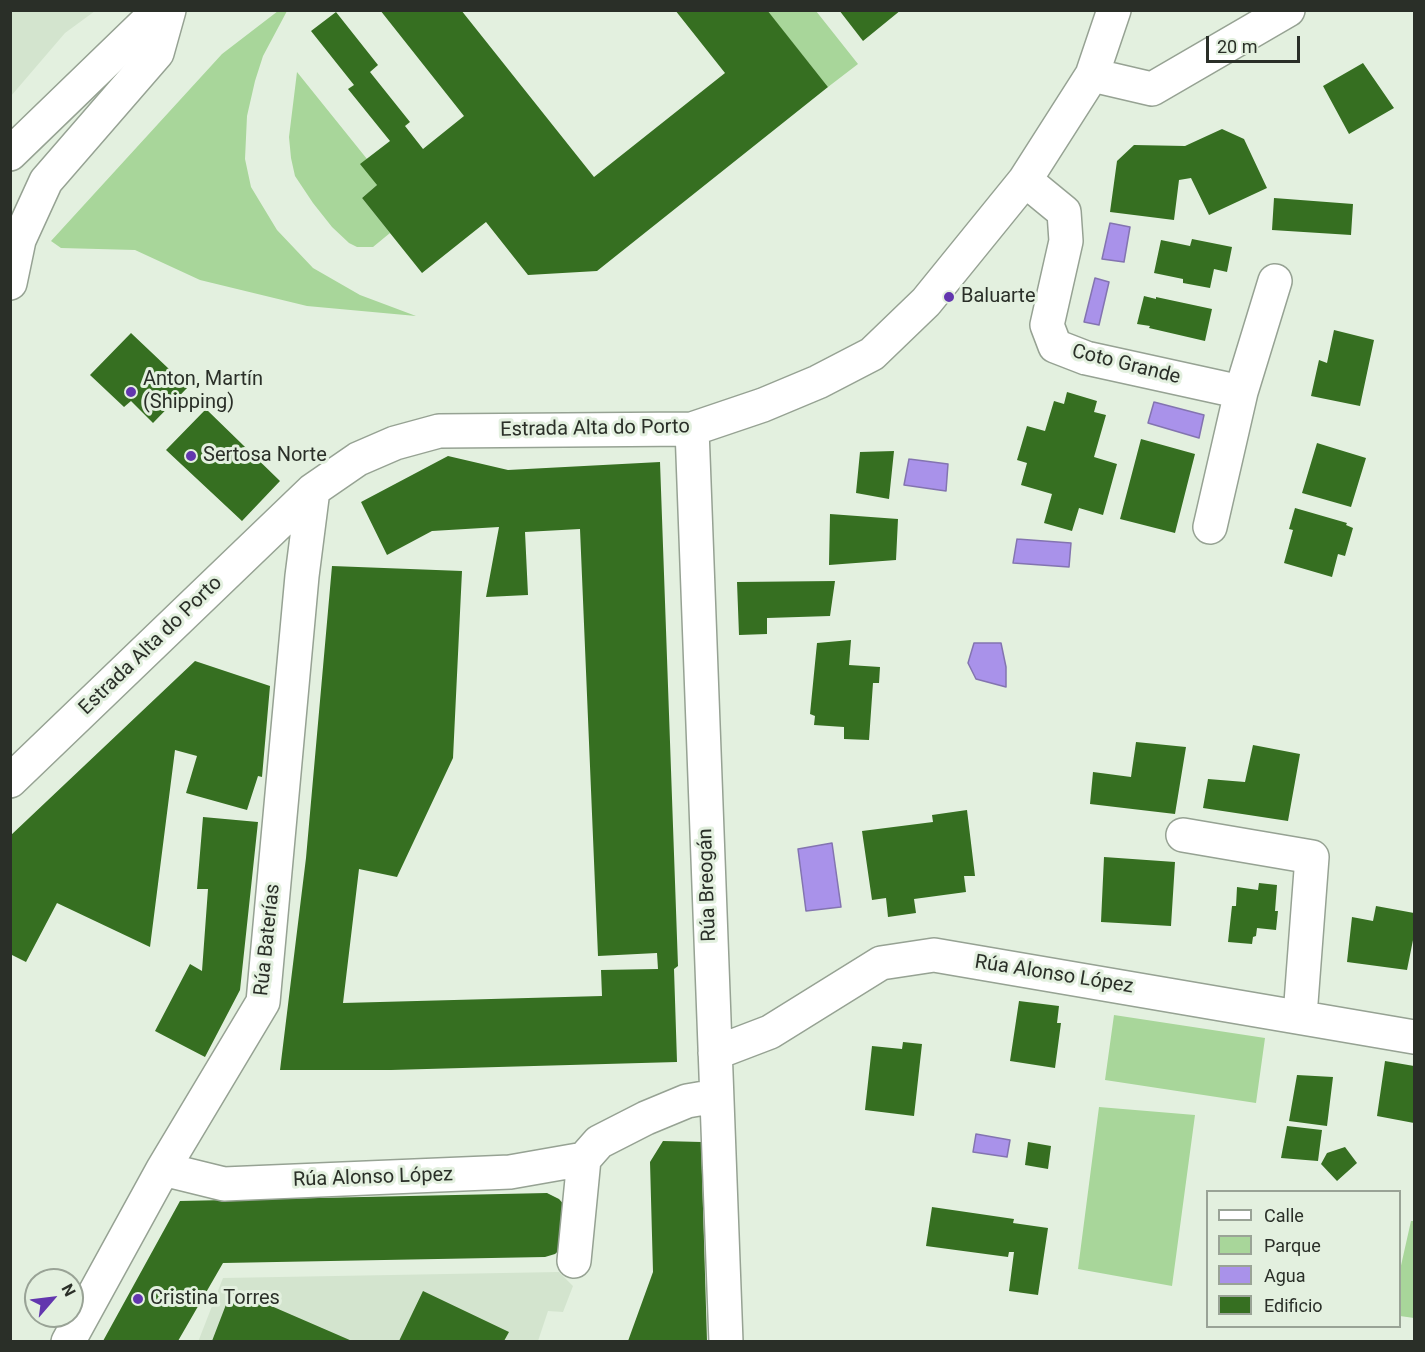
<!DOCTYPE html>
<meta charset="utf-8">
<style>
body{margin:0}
#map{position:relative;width:1425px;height:1352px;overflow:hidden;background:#e3f0df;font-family:Roboto,sans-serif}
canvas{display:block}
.frame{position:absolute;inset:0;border:12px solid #2a2f28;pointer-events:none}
.legend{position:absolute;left:1206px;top:1190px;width:195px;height:138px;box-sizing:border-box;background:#e3f0df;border:2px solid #99a396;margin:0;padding:8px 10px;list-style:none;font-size:18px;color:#2a2f28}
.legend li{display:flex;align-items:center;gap:12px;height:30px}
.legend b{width:30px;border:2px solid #99a396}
.north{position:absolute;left:24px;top:1268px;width:60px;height:60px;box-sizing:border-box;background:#e3f0df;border:2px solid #99a396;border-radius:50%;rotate:62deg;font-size:16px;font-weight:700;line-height:24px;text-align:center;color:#2a2f28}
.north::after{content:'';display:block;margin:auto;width:21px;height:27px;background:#6236ae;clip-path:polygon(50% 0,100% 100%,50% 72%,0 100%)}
.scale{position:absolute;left:1206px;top:36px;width:94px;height:27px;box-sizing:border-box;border:3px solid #2a2f28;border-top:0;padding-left:8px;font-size:18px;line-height:21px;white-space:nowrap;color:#2a2f28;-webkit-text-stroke:4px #e3f0df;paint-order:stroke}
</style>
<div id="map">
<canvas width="1425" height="1352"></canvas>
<div class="frame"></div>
<ul class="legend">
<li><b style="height:8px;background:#fff"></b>Calle</li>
<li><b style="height:16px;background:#a8d69a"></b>Parque</li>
<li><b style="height:16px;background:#a992ea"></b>Agua</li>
<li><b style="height:16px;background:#366f21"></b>Edificio</li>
</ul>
<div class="north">N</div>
<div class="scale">20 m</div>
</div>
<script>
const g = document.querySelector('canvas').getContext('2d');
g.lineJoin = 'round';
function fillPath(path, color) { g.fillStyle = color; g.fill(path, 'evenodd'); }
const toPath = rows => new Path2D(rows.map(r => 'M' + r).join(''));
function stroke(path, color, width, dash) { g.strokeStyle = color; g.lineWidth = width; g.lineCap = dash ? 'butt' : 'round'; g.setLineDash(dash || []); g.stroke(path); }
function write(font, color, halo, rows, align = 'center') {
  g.font = font + ' Roboto,sans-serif'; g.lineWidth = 6; g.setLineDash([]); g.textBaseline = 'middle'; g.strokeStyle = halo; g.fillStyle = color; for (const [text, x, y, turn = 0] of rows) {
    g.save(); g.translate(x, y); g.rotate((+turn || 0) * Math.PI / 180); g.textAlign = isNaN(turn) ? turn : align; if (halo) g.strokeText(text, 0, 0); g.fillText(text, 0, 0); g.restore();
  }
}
fillPath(toPath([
 [11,10,95,11,65,33,11,96],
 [559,1272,573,1286,563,1312,548,1311,538,1341,198,1342,223,1278]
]), '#d3e4ce');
fillPath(toPath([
 [278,11,287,11,263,56,255,81,247,116,245,159,251,187,277,230,313,268,360,295,416,316,307,306,200,280,135,250,61,248,51,241,222,54],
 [767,11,816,11,858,64,828,87],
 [297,72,367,159,377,185,362,198,390,233,373,247,357,247,349,243,332,227,313,203,295,176,291,158,289,137],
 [1114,1015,1265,1038,1256,1103,1105,1080],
 [1099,1107,1195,1115,1172,1286,1078,1269],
 [1411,1221,1414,1221,1414,1318,1400,1316,1400,1270]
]), '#a8d69a');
const water = toPath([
 [1110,223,1130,227,1124,262,1102,259,1110,223],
 [1095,278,1109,282,1099,325,1084,322,1095,278],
 [1154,402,1204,415,1199,438,1148,423,1154,402],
 [909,459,948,464,946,491,904,485,909,459],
 [1017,539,1071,543,1069,567,1013,563,1017,539],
 [974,643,1001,643,1006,667,1006,687,976,679,968,663,974,643],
 [832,843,841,907,806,911,798,849,832,843],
 [976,1134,1010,1140,1007,1157,973,1152,976,1134]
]);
fillPath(water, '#a992ea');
stroke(water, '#8374b0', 1.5);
fillPath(toPath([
 [380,10,461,10,594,177,725,73,675,10,767,10,828,87,597,271,528,275,486,222,422,273,362,198,377,185,360,164,390,141,348,89,354,85,311,31,336,12,378,65,370,72,410,122,405,126,423,149,464,116],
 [839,10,901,10,863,41],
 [1363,63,1394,108,1349,134,1323,86],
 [1222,129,1244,139,1267,188,1209,215,1191,178,1179,180,1174,220,1110,212,1117,161,1134,145,1185,146],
 [1274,198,1353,204,1351,235,1272,230],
 [1192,239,1232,247,1227,272,1214,269,1210,288,1183,283,1183,279,1154,273,1161,240,1190,246],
 [1144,296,1156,299,1156,297,1212,309,1205,341,1149,328,1150,326,1137,324],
 [1334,330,1374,340,1360,406,1311,396,1319,360,1327,363],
 [131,333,188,387,153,423,131,401,124,407,90,375],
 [1067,392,1097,401,1094,412,1106,415,1094,457,1117,464,1103,515,1079,508,1072,531,1044,523,1052,494,1021,485,1027,463,1017,460,1027,426,1045,431,1054,401,1064,404],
 [206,409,280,481,242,521,166,450],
 [1141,439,1195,454,1175,533,1120,519],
 [1317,443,1366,458,1351,507,1302,493],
 [894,451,889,499,856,493,860,452],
 [448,456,508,470,660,462,678,966,674,969,677,1062,391,1070,280,1070,306,858,332,566,462,571,453,758,397,877,359,869,343,1003,602,996,601,970,658,969,657,953,598,956,580,529,525,532,528,595,486,597,499,527,432,531,387,555,361,502],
 [1295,508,1347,523,1346,525,1353,528,1345,556,1338,554,1332,577,1284,563,1293,530,1289,529],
 [830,514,898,519,896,560,829,565],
 [835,581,830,616,767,618,767,634,739,635,737,582],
 [851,640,849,665,880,667,879,683,873,683,869,740,844,739,844,727,814,725,815,716,810,714,817,643],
 [195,661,270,686,262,777,258,776,247,810,186,793,197,756,175,750,150,947,57,903,26,962,10,954,10,836],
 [1136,742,1186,747,1175,814,1090,804,1093,772,1131,777],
 [1253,745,1300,754,1288,821,1203,808,1208,779,1245,782],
 [967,810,975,876,964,876,966,892,914,899,916,913,888,917,886,898,872,900,862,831,933,822,932,815],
 [203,817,258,822,240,990,205,1057,155,1031,190,964,202,971,208,889,197,889],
 [1104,857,1175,862,1171,926,1101,922],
 [1259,883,1277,885,1275,911,1278,911,1276,930,1257,928,1256,936,1253,937,1252,944,1228,942,1232,906,1236,906,1237,887,1258,890],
 [1376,906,1414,913,1414,935,1407,970,1347,962,1352,917,1373,921],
 [1019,1001,1059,1006,1057,1023,1061,1023,1055,1068,1010,1061],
 [903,1042,922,1044,914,1116,865,1110,872,1046,902,1049],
 [1385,1061,1414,1066,1414,1123,1377,1116],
 [1297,1075,1333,1077,1327,1126,1289,1121],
 [1287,1126,1322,1130,1318,1161,1281,1158],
 [663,1141,701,1142,707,1341,628,1341,653,1272,650,1162],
 [1028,1142,1051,1146,1048,1169,1025,1165],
 [1345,1147,1357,1163,1337,1181,1321,1164,1327,1153],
 [547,1193,559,1199,567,1208,563,1247,555,1254,545,1257,223,1263,178,1341,103,1341,180,1201],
 [932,1207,1014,1219,1013,1223,1048,1228,1038,1295,1009,1291,1014,1252,1009,1252,1008,1257,926,1246],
 [232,1289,352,1341,212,1341],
 [423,1291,509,1332,504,1341,399,1341]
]), '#366f21');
const minor = toPath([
 [1092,75,1152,89,1288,10],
 [1025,180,1064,212,1066,241,1047,325,1055,346,1086,358,1241,392],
 [10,283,19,240,46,181,157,53,169,10],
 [692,429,726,1342],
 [1210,527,1241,392,1275,281],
 [10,781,313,490,358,459,395,443,439,431,692,429,763,405,818,382,872,354,926,302,1025,180,1092,75,1114,10],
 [1183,835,1312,857,1300,1016],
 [715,1053,770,1032,881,963,934,955,1414,1037],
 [163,1169,224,1184,510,1172,584,1159],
 [574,1261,584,1159,599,1142,646,1118,687,1101,716,1096],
 [68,1342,163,1169,263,1002,302,576,313,490]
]);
const major = toPath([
 [10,154,159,10]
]);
stroke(minor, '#96a293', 36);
stroke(major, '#96a293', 36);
stroke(minor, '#fff', 33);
stroke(major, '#fff', 33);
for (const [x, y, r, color] of [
 [949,297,6,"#6236ae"],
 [131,392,6,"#6236ae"],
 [191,456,6,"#6236ae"],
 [138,1299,6,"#6236ae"]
]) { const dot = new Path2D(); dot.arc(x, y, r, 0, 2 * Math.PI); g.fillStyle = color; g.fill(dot); stroke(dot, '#e3f0df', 2); }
write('20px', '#2a2f28', '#e3f0df', [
 ["Baluarte",961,297],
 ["Anton, Martín",143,380],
 ["(Shipping)",143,403],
 ["Sertosa Norte",203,456],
 ["Cristina Torres",150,1299]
], 'left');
write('20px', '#2a2f28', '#e3f0df', [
 ["Coto Grande",1126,365,14],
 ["Estrada Alta do Porto",595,429,-1],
 ["Estrada Alta do Porto",151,646,-44],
 ["Rúa Breogán",708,885,-92],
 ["Rúa Baterías",268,940,-84],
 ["Rúa Alonso López",1054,975,9],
 ["Rúa Alonso López",373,1178,-2]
]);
</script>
